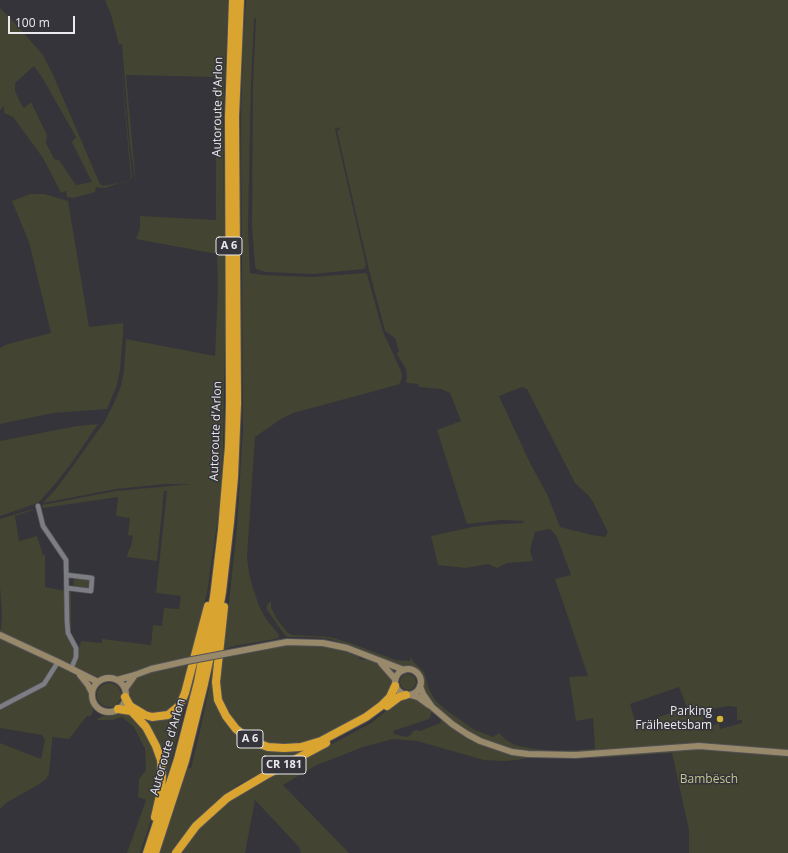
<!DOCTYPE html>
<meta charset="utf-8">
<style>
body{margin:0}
#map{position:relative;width:788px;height:853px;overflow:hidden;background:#34343a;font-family:"Open Sans",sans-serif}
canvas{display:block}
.scale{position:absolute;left:8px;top:16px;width:67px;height:18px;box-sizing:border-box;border:2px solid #eaeaee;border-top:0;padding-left:5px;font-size:12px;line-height:14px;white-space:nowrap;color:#eaeaee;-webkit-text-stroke:3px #34343a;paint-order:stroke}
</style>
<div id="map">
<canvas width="788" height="853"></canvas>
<div class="scale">100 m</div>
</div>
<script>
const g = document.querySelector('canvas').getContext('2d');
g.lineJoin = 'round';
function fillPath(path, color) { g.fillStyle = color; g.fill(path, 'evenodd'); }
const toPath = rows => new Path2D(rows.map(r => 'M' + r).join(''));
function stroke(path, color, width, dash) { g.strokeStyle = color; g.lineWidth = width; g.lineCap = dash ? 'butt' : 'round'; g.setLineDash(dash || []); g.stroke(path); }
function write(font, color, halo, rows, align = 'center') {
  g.font = font + ' "Open Sans",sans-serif'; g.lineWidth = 3; g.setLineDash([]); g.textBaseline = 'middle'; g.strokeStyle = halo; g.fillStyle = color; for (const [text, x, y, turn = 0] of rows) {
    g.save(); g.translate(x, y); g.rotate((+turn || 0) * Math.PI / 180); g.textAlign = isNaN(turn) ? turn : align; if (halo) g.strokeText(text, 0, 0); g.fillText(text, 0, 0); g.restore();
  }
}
fillPath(toPath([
 [105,0,228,0,223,117,225,328,223,448,219,510,207,593,182,692,177,703,167,711,152,714,139,709,128,698,129,688,135,676,120,678,110,676,92,679,78,673,90,692,93,711,91,716,87,716,69,739,52,737,52,742,49,774,46,779,41,783,6,803,0,809,0,743,41,759,45,740,42,735,0,728,0,629,1,629,2,614,0,587,0,519,33,509,33,510,15,516,19,541,37,536,43,555,45,555,45,587,71,592,71,633,76,648,79,649,81,641,102,643,102,639,151,645,153,625,162,626,164,608,179,609,181,596,156,593,167,491,164,491,157,561,127,557,128,552,131,546,133,536,128,535,130,518,116,516,118,497,43,508,42,505,116,491,192,484,165,484,116,489,43,503,55,490,75,463,105,421,113,405,121,386,124,370,126,339,215,356,218,288,217,254,136,239,140,228,140,216,216,220,216,77,126,75,136,185,130,144,122,44,119,45,111,15],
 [246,0,788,0,788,853,689,853,689,830,672,753,595,758,528,758,517,760,504,761,484,760,417,741,393,739,363,747,317,765,283,785,349,853,301,853,299,847,255,800,245,853,182,853,200,828,229,801,242,792,371,723,385,712,396,701,404,698,412,698,431,706,423,687,424,683,422,675,415,669,411,667,394,666,358,648,330,639,311,637,287,637,284,634,267,610,267,605,271,601,271,607,276,618,287,632,292,635,330,637,350,643,396,660,410,661,411,656,413,661,424,672,429,689,435,700,445,709,473,729,493,737,499,733,506,740,515,745,529,748,554,751,595,749,593,718,576,721,569,677,588,676,555,579,571,575,557,537,552,531,549,529,535,532,533,539,530,550,533,561,507,563,497,568,488,564,466,568,438,565,431,536,472,527,487,525,523,523,524,521,501,520,467,524,437,430,461,421,450,393,441,389,419,387,418,384,407,383,406,381,407,377,406,369,397,354,399,351,395,338,385,331,369,270,337,131,340,129,339,127,335,129,366,265,364,269,313,274,265,272,256,269,255,265,252,227,253,84,256,18,254,19,251,84,248,225,250,273,264,275,313,277,365,273,367,274,383,332,401,371,402,377,400,383,397,385,293,413,281,419,255,437,247,557,249,573,253,588,259,606,266,619,279,635,279,637,275,639,234,646,223,650,227,623,237,526,243,429,241,117,243,45],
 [522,387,527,389,575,483,589,496,593,502,608,532,605,537,592,535,560,527,559,524,547,494,530,463,499,396],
 [679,687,687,707,636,725,630,704],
 [728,706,737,707,737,720,742,720,742,723,720,729,719,723,709,727,708,723,705,723,701,711],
 [432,707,443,717,440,723,420,731,416,730,412,732,411,735,406,737,394,734,393,731,429,719,431,715],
 [0,8,14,22,43,55,54,77,100,184,103,186,118,183,130,179,131,176,129,157,120,51,132,177,131,179,105,188,96,187,95,192,73,198,67,197,66,191,61,193,43,158,13,117,4,113,4,106,0,110],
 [34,66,43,79,76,137,72,142,92,182,76,185,59,160,54,159,46,143,47,135,31,102,24,108,21,104,15,91,15,83],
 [30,194,44,194,68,201,89,327,123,323,123,335,120,370,117,385,107,409,53,413,0,424,0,348,8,344,51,333,29,242,12,201],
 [98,424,73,461,56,483,38,503,0,516,0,441,77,426],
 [74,576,92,578,91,591,73,589],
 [300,645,325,646,353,653,362,660,369,659,380,666,392,679,392,686,384,700,364,715,320,737,300,744,274,745,254,738,241,730,232,719,222,700,219,685,221,658,284,646],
 [216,653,216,700,252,744,315,746,279,763,238,785,212,806,171,853,160,853,188,768,191,768,202,722],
 [199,655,190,695,188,695,183,714,163,792,162,760,135,712,145,718,175,713],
 '400 682a8 8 0 1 1 16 0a8 8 0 1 1-16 0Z',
 '97 695a12 12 0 1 1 24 0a12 12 0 1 1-24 0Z',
 [120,711,128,713,144,728,154,746,158,766,158,790,152,817,140,853,127,853,146,800,138,797,139,779,146,770,145,749,134,727,122,717,113,720,96,720,106,714]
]), '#434431');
const street = toPath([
 [38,506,43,526,66,560,67,621,68,633,76,648,76,657,71,669],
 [67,588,91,591,92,578,67,575],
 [0,707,44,684,58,662]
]);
const secondary = toPath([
 [0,635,58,662,98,682],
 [229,653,287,642,323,643,347,648,404,670],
 [381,663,395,679],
 '395 682a13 13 0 1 1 26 0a13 13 0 1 1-26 0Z',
 [80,675,88,685,92,693],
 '92 695a17 17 0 1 1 34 0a17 17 0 1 1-34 0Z',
 [117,680,135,675,151,669,187,661],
 [420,686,423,694,432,707,452,724,467,734,480,741,512,752,528,754,575,755,699,746,788,753],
 [125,689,135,675],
 [411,695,418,697,429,705]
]);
const highway = toPath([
 [224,607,216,682,218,700,226,716,236,729,252,741,268,747,284,748,301,747,321,741,366,717,381,706,390,697,395,686],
 [125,697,130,706,145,715,152,717,168,715,180,705,185,693,208,606],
 [387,706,399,697,406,695],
 [118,709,131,711,136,716,146,727,156,746,161,760,162,776,161,791,155,817],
 [147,853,178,759,198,682,214,597,222,530,229,446,230,403,229,117,233,0],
 [155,853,185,761,204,684,214,638,222,592,230,522,234,477,237,403,235,116,240,0],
 [176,853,196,826,227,798,266,775,326,743]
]);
stroke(street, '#525156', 6);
stroke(secondary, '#525156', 8);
stroke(highway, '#525156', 10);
stroke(street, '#7d7d84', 4.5);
stroke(secondary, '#99896b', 6);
stroke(highway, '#d9a530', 8);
const secondaryBridge = toPath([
 [187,661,229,653]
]);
stroke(secondaryBridge, '#525156', 8, []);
stroke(secondaryBridge, '#99896b', 6);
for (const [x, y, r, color] of [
 [720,719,4,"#d3b635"]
]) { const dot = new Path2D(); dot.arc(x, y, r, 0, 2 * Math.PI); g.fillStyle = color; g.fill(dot); stroke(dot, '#34343a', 1.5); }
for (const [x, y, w] of [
 [229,246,26],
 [250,739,26],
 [284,765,44]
]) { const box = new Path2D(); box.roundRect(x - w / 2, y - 9, w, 18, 3); g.fillStyle = '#34343a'; g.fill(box); stroke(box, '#eaeaee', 1); }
write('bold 11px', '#eaeaee', null, [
 ["A 6",229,246],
 ["A 6",250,739],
 ["CR 181",284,765]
]);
write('12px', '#eaeaee', '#34343a', [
 ["Autoroute d'Arlon",218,107,-89],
 ["Autoroute d'Arlon",216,431,-88],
 ["Autoroute d'Arlon",168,747,-74]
]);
write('12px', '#eaeaee', '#34343a', [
 ["Parking",712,712],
 ["Fräiheetsbam",712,726]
], 'right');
write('12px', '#c3c690', '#34343a', [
 ["Bambësch",709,780]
]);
</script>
